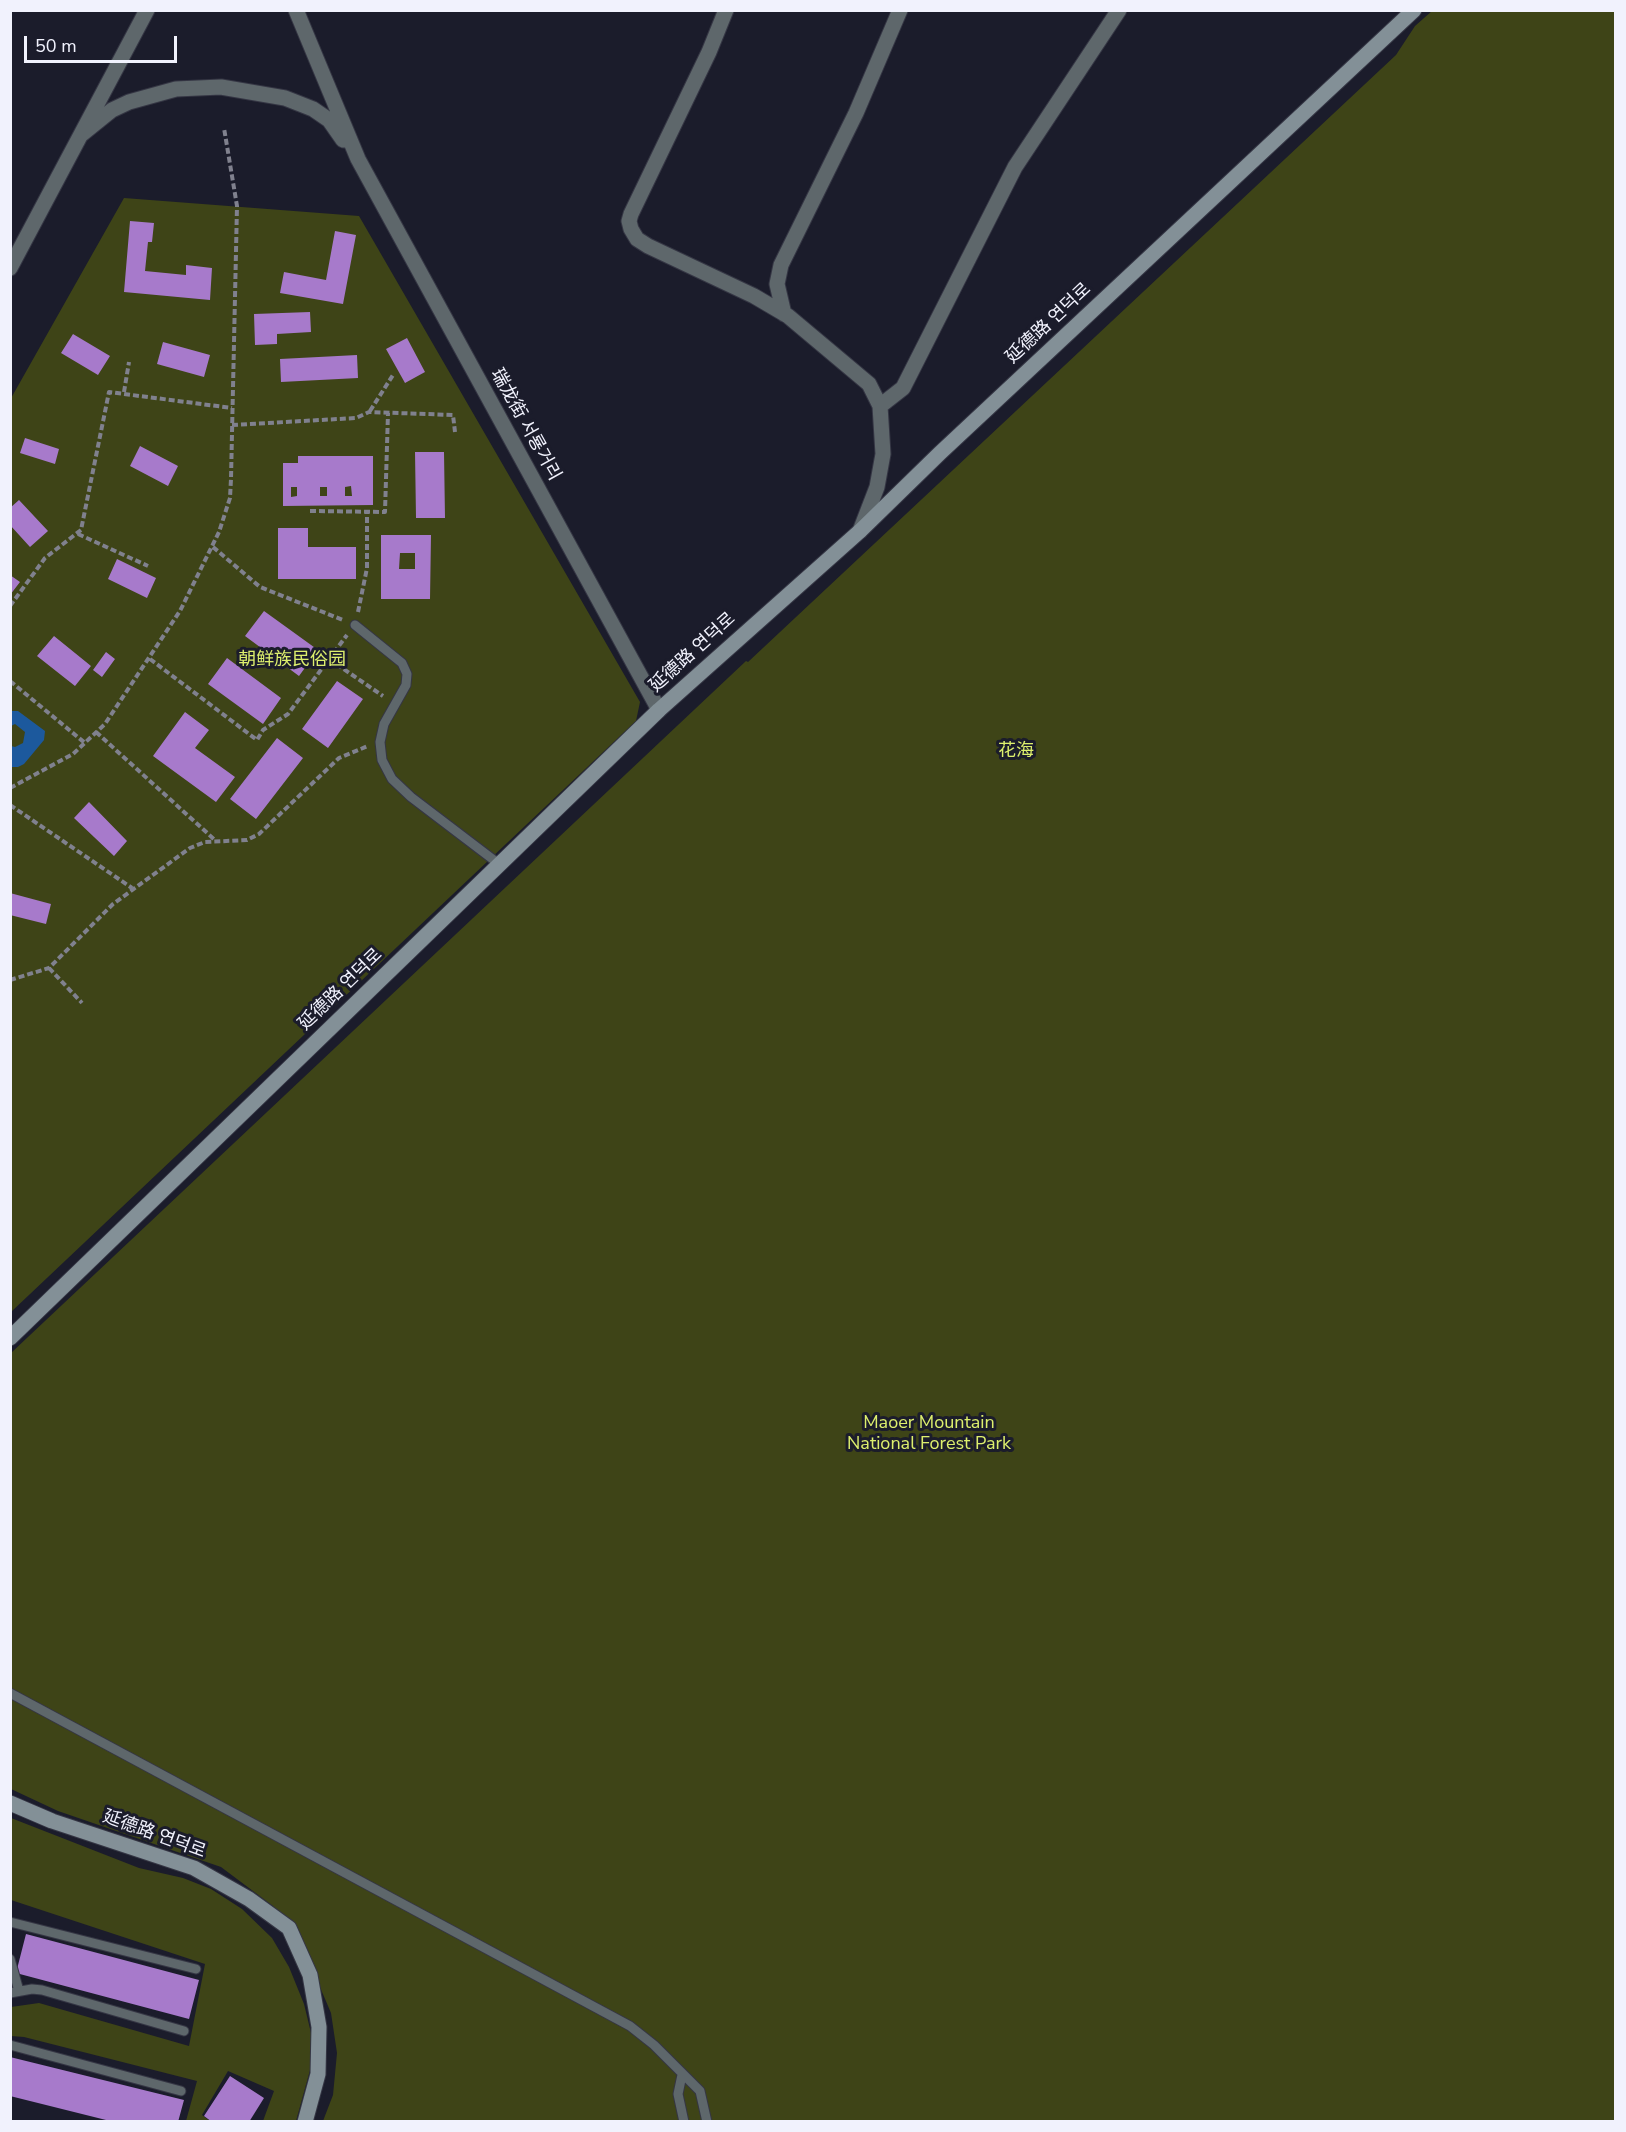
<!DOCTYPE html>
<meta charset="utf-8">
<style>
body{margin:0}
#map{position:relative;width:1626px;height:2132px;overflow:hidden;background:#1b1c2b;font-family:"Nunito Sans",sans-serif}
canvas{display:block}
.frame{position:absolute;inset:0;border:12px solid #f1f2fd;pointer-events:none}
.scale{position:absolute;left:24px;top:36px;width:153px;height:27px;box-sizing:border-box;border:3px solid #f1f2fd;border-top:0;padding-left:8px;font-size:18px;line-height:21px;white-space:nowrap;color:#f1f2fd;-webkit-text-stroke:4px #1b1c2b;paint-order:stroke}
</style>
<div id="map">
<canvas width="1626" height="2132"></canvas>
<div class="frame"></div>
<div class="scale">50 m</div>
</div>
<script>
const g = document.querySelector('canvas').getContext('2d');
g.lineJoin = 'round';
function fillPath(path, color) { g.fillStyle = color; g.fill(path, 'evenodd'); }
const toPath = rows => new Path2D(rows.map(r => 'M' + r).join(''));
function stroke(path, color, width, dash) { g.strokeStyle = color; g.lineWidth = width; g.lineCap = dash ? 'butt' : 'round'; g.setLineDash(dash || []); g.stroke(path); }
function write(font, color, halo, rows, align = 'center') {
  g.font = font + ' "Nunito Sans","Noto Sans SC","Noto Sans KR",sans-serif'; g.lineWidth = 6; g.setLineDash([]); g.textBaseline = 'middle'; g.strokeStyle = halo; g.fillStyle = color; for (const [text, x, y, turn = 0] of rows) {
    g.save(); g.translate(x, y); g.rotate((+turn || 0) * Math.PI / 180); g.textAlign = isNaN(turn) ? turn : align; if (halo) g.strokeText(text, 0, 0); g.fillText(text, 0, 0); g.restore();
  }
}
fillPath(toPath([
 [1432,11,1615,11,1615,2121,323,2121,333,2095,337,2053,331,2013,300,1940,273,1906,221,1867,58,1811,11,1789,11,1353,746,661,748,662,1396,55,1415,26],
 [124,198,359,216,640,702,636,721,11,1312,10,400],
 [11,1818,139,1868,183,1878,211,1889,242,1909,272,1938,289,1967,304,2004,311,2033,312,2063,296,2121,263,2121,274,2091,228,2071,202,2115,210,2121,186,2121,197,2081,24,2037,11,2036,11,2007,39,2003,189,2046,205,1964,11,1900]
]), '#3e4417');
fillPath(toPath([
 [10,711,18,711,45,731,44,740,24,764,18,767,11,767,11,746,15,747,23,743,25,732,15,724,11,726]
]), '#1c599d');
fillPath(toPath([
 [130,221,154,223,152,242,148,242,145,271,186,275,186,265,212,268,210,300,124,292],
 [335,231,356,235,343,304,280,293,284,272,326,280],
 [310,312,311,332,277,334,277,344,255,345,254,314],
 [73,334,110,356,98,375,61,353],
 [407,338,425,372,405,383,386,349],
 [163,342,210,355,204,377,157,364],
 [357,355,358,378,281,382,280,359],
 [25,438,59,449,55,464,20,453],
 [140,446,178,466,168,486,130,466],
 [415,452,444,452,445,518,416,518],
 [298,456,373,456,373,505,283,506,283,463,298,463],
 [351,486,352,496,345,496,345,487],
 [291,487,297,487,297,496,291,497],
 [320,487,327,487,327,496,320,496],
 [19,500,48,531,30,547,10,525,10,508],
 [278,528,308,528,308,547,356,547,356,579,278,579],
 [381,535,431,535,430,599,381,599],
 [400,553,415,553,415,569,399,569],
 [117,559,156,578,147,598,108,579],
 [10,575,20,582,10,595],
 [264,611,318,650,299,676,245,636],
 [54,636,91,666,75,686,37,656],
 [106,652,115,659,102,677,93,670],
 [227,658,281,698,263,724,208,684],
 [337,681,363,699,328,748,302,729],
 [185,712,209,730,195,748,235,777,216,802,153,756],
 [277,738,303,758,256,819,230,799],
 [89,802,127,841,114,856,74,818],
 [10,893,51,904,46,924,10,915],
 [26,1934,199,1980,189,2019,16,1973],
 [10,2057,184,2100,178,2122,114,2122,10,2096],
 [230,2076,264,2098,249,2122,212,2122,204,2116]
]), '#a77acb');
const service = toPath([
 [355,625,402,663,407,674,406,685,384,724,380,742,382,760,392,779,411,797,499,864],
 [10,1693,630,2026,654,2045,700,2091,707,2122],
 [10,1922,196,1969],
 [10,1959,19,1991],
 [10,1993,32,1989,42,1990,184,2031],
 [10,2045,181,2091],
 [682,2075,678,2094,684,2122]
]);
const minor = toPath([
 [726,10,709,52,631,214,629,221,631,229,637,239,648,246,754,296,788,316,869,384,880,406,883,454,877,487,860,531],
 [784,314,777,284,781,265,856,113,900,10],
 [880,406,903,388,1015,167,1119,10]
]);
const tertiary = toPath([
 [296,10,358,159,659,710],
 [81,135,112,110,129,102,176,89,221,87,285,98,313,109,329,120,343,140],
 [10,268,147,10]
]);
const secondary = toPath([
 [10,1338,659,710,860,531,940,453,1414,10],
 [10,1803,52,1821,194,1868,249,1899,289,1928,310,1975,319,2027,318,2074,305,2122]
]);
stroke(service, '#353644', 11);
stroke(minor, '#353644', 17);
stroke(tertiary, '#353644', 17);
stroke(secondary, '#353644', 17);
stroke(toPath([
 [124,392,129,362],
 [370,411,393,375],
 [232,425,356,418,369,412,453,415,455,432],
 [310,511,385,512,388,413],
 [78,534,148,566],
 [213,547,260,587,343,620],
 [10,606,45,558,81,530,109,392,232,408],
 [358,612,367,568,367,512],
 [150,659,257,740,263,730,288,714,347,635],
 [329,659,383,696],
 [10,681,85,743],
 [96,732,216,841],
 [10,788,73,754,105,724,180,611,219,532,230,498,231,479,237,206,224,128],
 [10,805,132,888],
 [49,968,82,1003],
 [10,980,49,968,113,904,190,848,205,842,247,840,259,834,339,758,368,746]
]), '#80818e', 4, [6, 3]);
stroke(service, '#5e676b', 9);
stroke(minor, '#5e676b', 15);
stroke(tertiary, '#5e676b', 15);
stroke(secondary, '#839097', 15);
write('18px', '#f1f2fd', '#1b1c2b', [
 ["延德路 연덕로",1049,324,-43],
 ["瑞龙街 서룡거리",525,425,61],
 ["延德路 연덕로",693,653,-42],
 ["延德路 연덕로",341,990,-44],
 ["延德路 연덕로",154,1835,20]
]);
write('18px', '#ddef6d', '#1b1c2b', [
 ["朝鲜族民俗园",292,661],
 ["花海",1016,752],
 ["Maoer Mountain",929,1424],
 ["National Forest Park",929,1445]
]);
</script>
